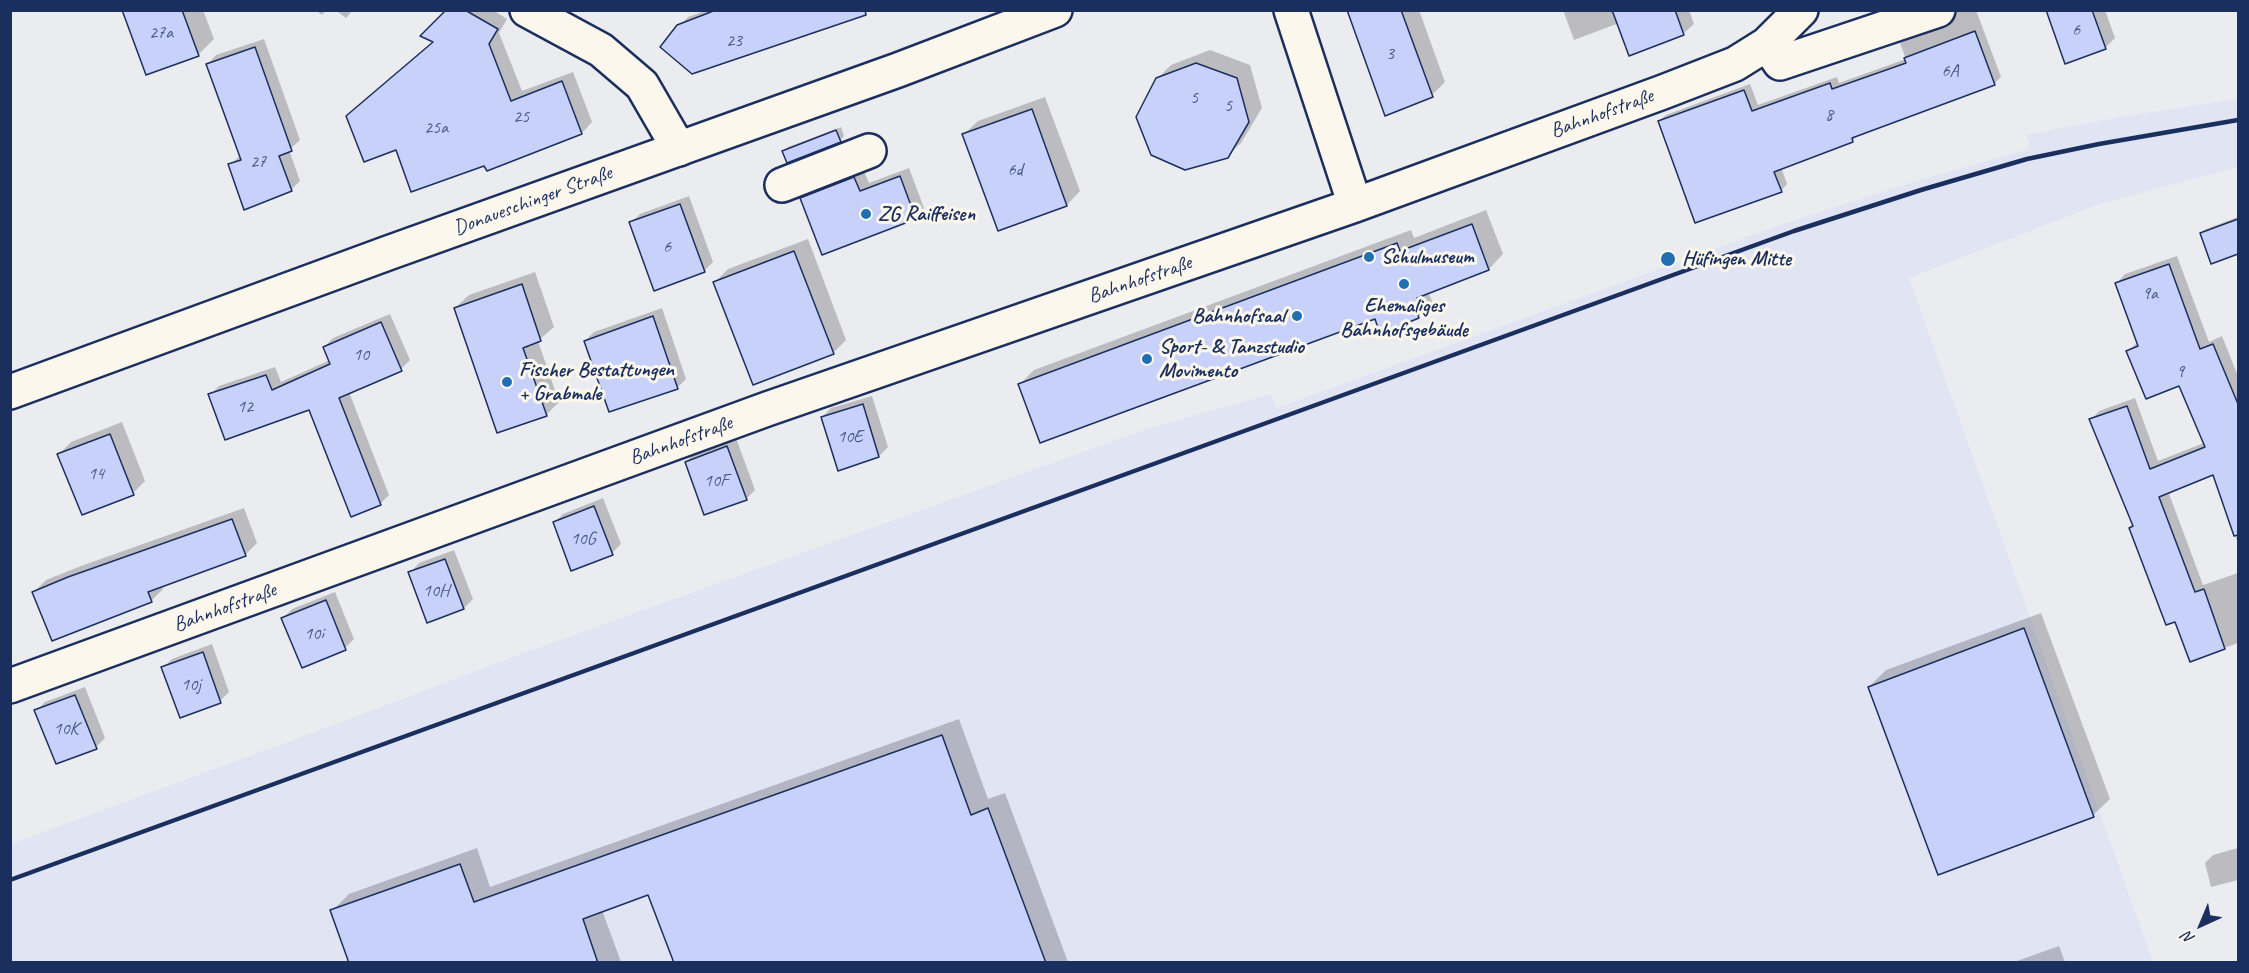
<!DOCTYPE html>
<meta charset="utf-8">
<style>
body{margin:0}
#map{position:relative;width:2249px;height:973px;overflow:hidden;background:#ebecf0;font-family:Caveat,sans-serif}
canvas{display:block}
.frame{position:absolute;inset:0;border:12px solid #1b2f5e;pointer-events:none}
.north{position:absolute;left:2171px;top:895px;width:60px;height:60px;-webkit-text-stroke:4px #fbf7ec;paint-order:stroke;rotate:224deg;font-size:16px;font-weight:700;line-height:24px;text-align:center;color:#1b2f5e}
.north::after{content:'';display:block;margin:auto;width:21px;height:27px;background:#1b2f5e;clip-path:polygon(50% 0,100% 100%,50% 72%,0 100%)}
</style>
<div id="map">
<canvas width="2249" height="973"></canvas>
<div class="frame"></div>
<div class="north">N</div>
</div>
<script>
const g = document.querySelector('canvas').getContext('2d');
g.lineJoin = 'round';
function fillPath(path, color) { g.fillStyle = color; g.fill(path, 'evenodd'); }
const toPath = rows => new Path2D(rows.map(r => 'M' + r).join(''));
function stroke(path, color, width, dash) { g.strokeStyle = color; g.lineWidth = width; g.lineCap = dash ? 'butt' : 'round'; g.setLineDash(dash || []); g.stroke(path); }
function write(font, color, halo, rows, align = 'center') {
  g.font = font + ' Caveat,sans-serif'; g.lineWidth = 6; g.setLineDash([]); g.textBaseline = 'middle'; g.strokeStyle = halo; g.fillStyle = color; for (const [text, x, y, turn = 0] of rows) {
    g.save(); g.translate(x, y); g.rotate((+turn || 0) * Math.PI / 180); g.textAlign = isNaN(turn) ? turn : align; if (halo) g.strokeText(text, 0, 0); g.fillText(text, 0, 0); g.restore();
  }
}
fillPath(toPath([
 [2238,99,2238,167,2099,204,1909,278,2153,962,11,962,11,844,280,745,524,653,1150,428,1271,394,1277,408,1789,222,1920,180,2029,149,2027,135,2114,118]
]), '#e0e4f3');
fillPath(toPath([
 [124,10,203,10,214,39,198,55],
 [315,10,326,10,322,15],
 [335,10,353,10,346,18],
 [448,10,493,10,507,19,499,33,522,91,573,72,592,122,582,133,487,169,434,41],
 [707,10,870,10,812,32,679,26,688,17],
 [1349,10,1419,10,1445,82,1432,95],
 [1563,10,1689,10,1694,24,1683,34,1619,23,1574,40],
 [1958,10,1976,10,2001,77,1995,83,1859,134,1852,141,1781,167,1787,184,1781,191,1659,121,1666,115,1750,84,1758,105,1837,77,1839,83,1906,59,1900,43,1907,37,1953,21],
 [2047,10,2105,10,2115,38,2106,47,2066,62],
 [264,39,300,140,289,150,300,181,291,190,230,165,241,155,207,65,216,55],
 [1210,50,1250,65,1262,108,1241,143,1227,156,1157,79,1171,65],
 [1045,97,1080,191,1067,205,998,229,964,134,978,121],
 [841,127,844,136,840,141,784,151,788,147],
 [909,168,924,208,915,217,823,253,802,198,811,189,863,169,869,183],
 [689,196,713,262,704,271,631,223,640,214],
 [1486,210,1503,254,1489,269,1428,292,1433,303,1418,317,1375,317,1020,384,1034,370,1411,230,1414,238],
 [2238,217,2238,253,2212,262,2202,233,2206,229],
 [808,239,846,340,833,353,715,282,728,269],
 [2177,256,2209,342,2222,336,2238,376,2238,544,2214,473,2168,491,2203,585,2238,573,2238,643,2191,660,2176,620,2131,528,2134,525,2091,420,2099,411,2135,398,2158,461,2204,443,2180,384,2128,351,2138,342,2117,283,2125,274],
 [535,272,554,327,538,341,559,402,546,415,455,308,469,295],
 [662,308,686,379,677,388,585,341,594,332],
 [390,314,410,360,401,369,349,392,389,495,380,504,310,408,210,395,219,386,275,367,281,382,330,360,324,347,333,338],
 [872,396,888,447,879,456,822,417,831,408],
 [122,422,145,481,133,493,59,454,71,442],
 [736,438,755,490,746,499,686,462,695,453],
 [603,498,621,544,612,553,554,523,563,514],
 [244,508,257,543,245,555,162,586,163,589,151,601,34,592,46,580,81,566],
 [454,550,473,599,464,608,428,621,410,573,419,563],
 [335,592,354,639,345,648,283,618,292,609],
 [2041,613,2110,799,2093,815,1869,687,1886,670],
 [212,644,229,692,220,701,163,668,172,659],
 [85,687,105,738,96,747,36,711,45,702],
 [959,719,988,799,1005,793,1068,962,675,962,649,893,602,910,621,962,350,962,332,911,349,894,477,848,490,887],
 [2238,848,2238,880,2211,887,2205,863,2213,855],
 [2059,946,2065,962,2014,962]
]), '#0003');
const building = toPath([
 [122,10,182,10,199,56,146,75,122,10],
 [446,10,465,10,498,29,489,44,511,101,562,81,582,134,487,171,484,166,411,192,396,150,364,162,346,116,433,42,420,36,446,10],
 [716,10,865,10,866,15,692,74,660,47,677,25,716,10],
 [1347,10,1401,10,1433,97,1385,116,1347,10],
 [1612,10,1675,10,1684,35,1629,56,1612,10],
 [2046,10,2092,10,2106,49,2065,64,2046,10],
 [1975,31,1995,85,1852,138,1853,142,1774,172,1782,192,1695,223,1658,121,1744,90,1752,111,1830,83,1832,89,1906,63,1904,58,1975,31],
 [255,47,292,151,279,156,292,191,244,210,228,164,241,160,206,64,255,47],
 [1196,63,1237,78,1249,122,1228,158,1185,170,1151,155,1136,117,1156,78,1196,63],
 [1032,109,1067,206,998,231,962,134,1032,109],
 [836,130,841,142,787,163,782,151,836,130],
 [900,176,916,219,822,255,800,198,854,177,860,191,900,176],
 [680,204,705,272,654,291,629,222,680,204],
 [2238,219,2238,254,2211,264,2200,233,2238,219],
 [1472,224,1489,270,1417,298,1419,303,1414,305,1419,318,1380,334,1375,319,1040,443,1018,384,1397,243,1400,251,1472,224],
 [794,251,834,354,753,385,713,282,794,251],
 [2169,264,2200,349,2213,344,2238,404,2238,535,2234,536,2213,475,2159,497,2195,592,2204,589,2225,649,2190,662,2175,622,2166,625,2129,528,2133,526,2089,419,2127,406,2150,469,2205,447,2179,386,2146,399,2126,351,2138,346,2115,283,2169,264],
 [522,284,541,341,523,348,547,416,497,433,454,308,522,284],
 [653,316,678,389,609,412,584,341,653,316],
 [381,322,402,371,339,398,381,505,351,517,309,410,225,440,208,394,266,375,272,390,330,364,323,347,381,322],
 [863,404,879,457,838,471,821,417,863,404],
 [110,434,134,495,82,515,57,454,110,434],
 [727,446,747,500,704,515,685,462,727,446],
 [594,506,613,555,571,571,553,522,594,506],
 [232,519,246,556,148,592,152,602,52,641,32,592,68,577,232,519],
 [445,559,464,609,427,623,408,572,445,559],
 [326,600,346,650,302,668,281,618,326,600],
 [2024,628,2094,817,1938,875,1868,687,2024,628],
 [203,652,221,703,180,718,161,667,203,652],
 [75,695,97,749,56,764,34,710,75,695],
 [942,735,971,815,988,808,1046,963,674,963,648,895,583,919,598,963,349,963,330,910,460,864,474,902,942,735]
]);
fillPath(building, '#c7d1f9');
stroke(building, '#1b2f5e', 1.5);
const minor = toPath([
 [527,10,601,50,642,85,679,149],
 [1291,10,1355,205],
 [1767,44,1780,63,1938,10],
 [782,185,869,151],
 [10,686,767,409,1355,205,1663,92,1735,64,1767,44,1801,10]
]);
const major = toPath([
 [10,392,388,253,898,70,1055,10]
]);
stroke(minor, '#1b2f5e', 38);
stroke(major, '#1b2f5e', 38);
stroke(minor, '#fbf7ec', 33);
stroke(major, '#fbf7ec', 33);
stroke(toPath([
 [10,880,1794,231,1921,190,2027,159,2099,144,2238,120]
]), '#1b2f5e', 4.5);
for (const [x, y, r, color] of [
 [866,214,6,"#1f6fb2"],
 [1369,257,6,"#1f6fb2"],
 [1668,259,8,"#1f6fb2"],
 [1404,284,6,"#1f6fb2"],
 [1297,316,6,"#1f6fb2"],
 [1147,359,6,"#1f6fb2"],
 [507,382,6,"#1f6fb2"]
]) { const dot = new Path2D(); dot.arc(x, y, r, 0, 2 * Math.PI); g.fillStyle = color; g.fill(dot); stroke(dot, '#fbf7ec', 2); }
write('18px', '#465885', null, [
 ["6",2076,30],
 ["27a",161,33],
 ["23",734,41],
 ["3",1390,54],
 ["6A",1950,71],
 ["5",1194,98],
 ["5",1228,106],
 ["8",1829,115],
 ["25",521,117],
 ["25a",436,128],
 ["27",258,162],
 ["6d",1015,170],
 ["6",667,247],
 ["9a",2150,294],
 ["10",361,355],
 ["9",2180,372],
 ["12",245,407],
 ["10E",850,437],
 ["14",96,474],
 ["10F",716,481],
 ["10G",583,539],
 ["10H",436,591],
 ["10i",314,634],
 ["10j",191,685],
 ["10K",66,729]
]);
write('21px', '#1b2f5e', '#fbf7ec', [
 ["Bahnhofstraße",1602,114,-20],
 ["Donaueschinger Straße",533,201,-20],
 ["Bahnhofstraße",1140,280,-19],
 ["Bahnhofstraße",681,441,-20],
 ["Bahnhofstraße",225,608,-20]
]);
write('bold 21px', '#1b2f5e', '#fbf7ec', [
 ["ZG Raiffeisen",878,214],
 ["Schulmuseum",1381,257],
 ["Hüfingen Mitte",1682,259],
 ["Ehemaliges",1404,306,"center"],
 ["Bahnhofsgebäude",1404,330,"center"],
 ["Bahnhofsaal",1285,316,"right"],
 ["Sport- & Tanzstudio",1159,347],
 ["Movimento",1159,371],
 ["Fischer Bestattungen",519,370],
 ["+ Grabmale",519,394]
], 'left');
</script>
